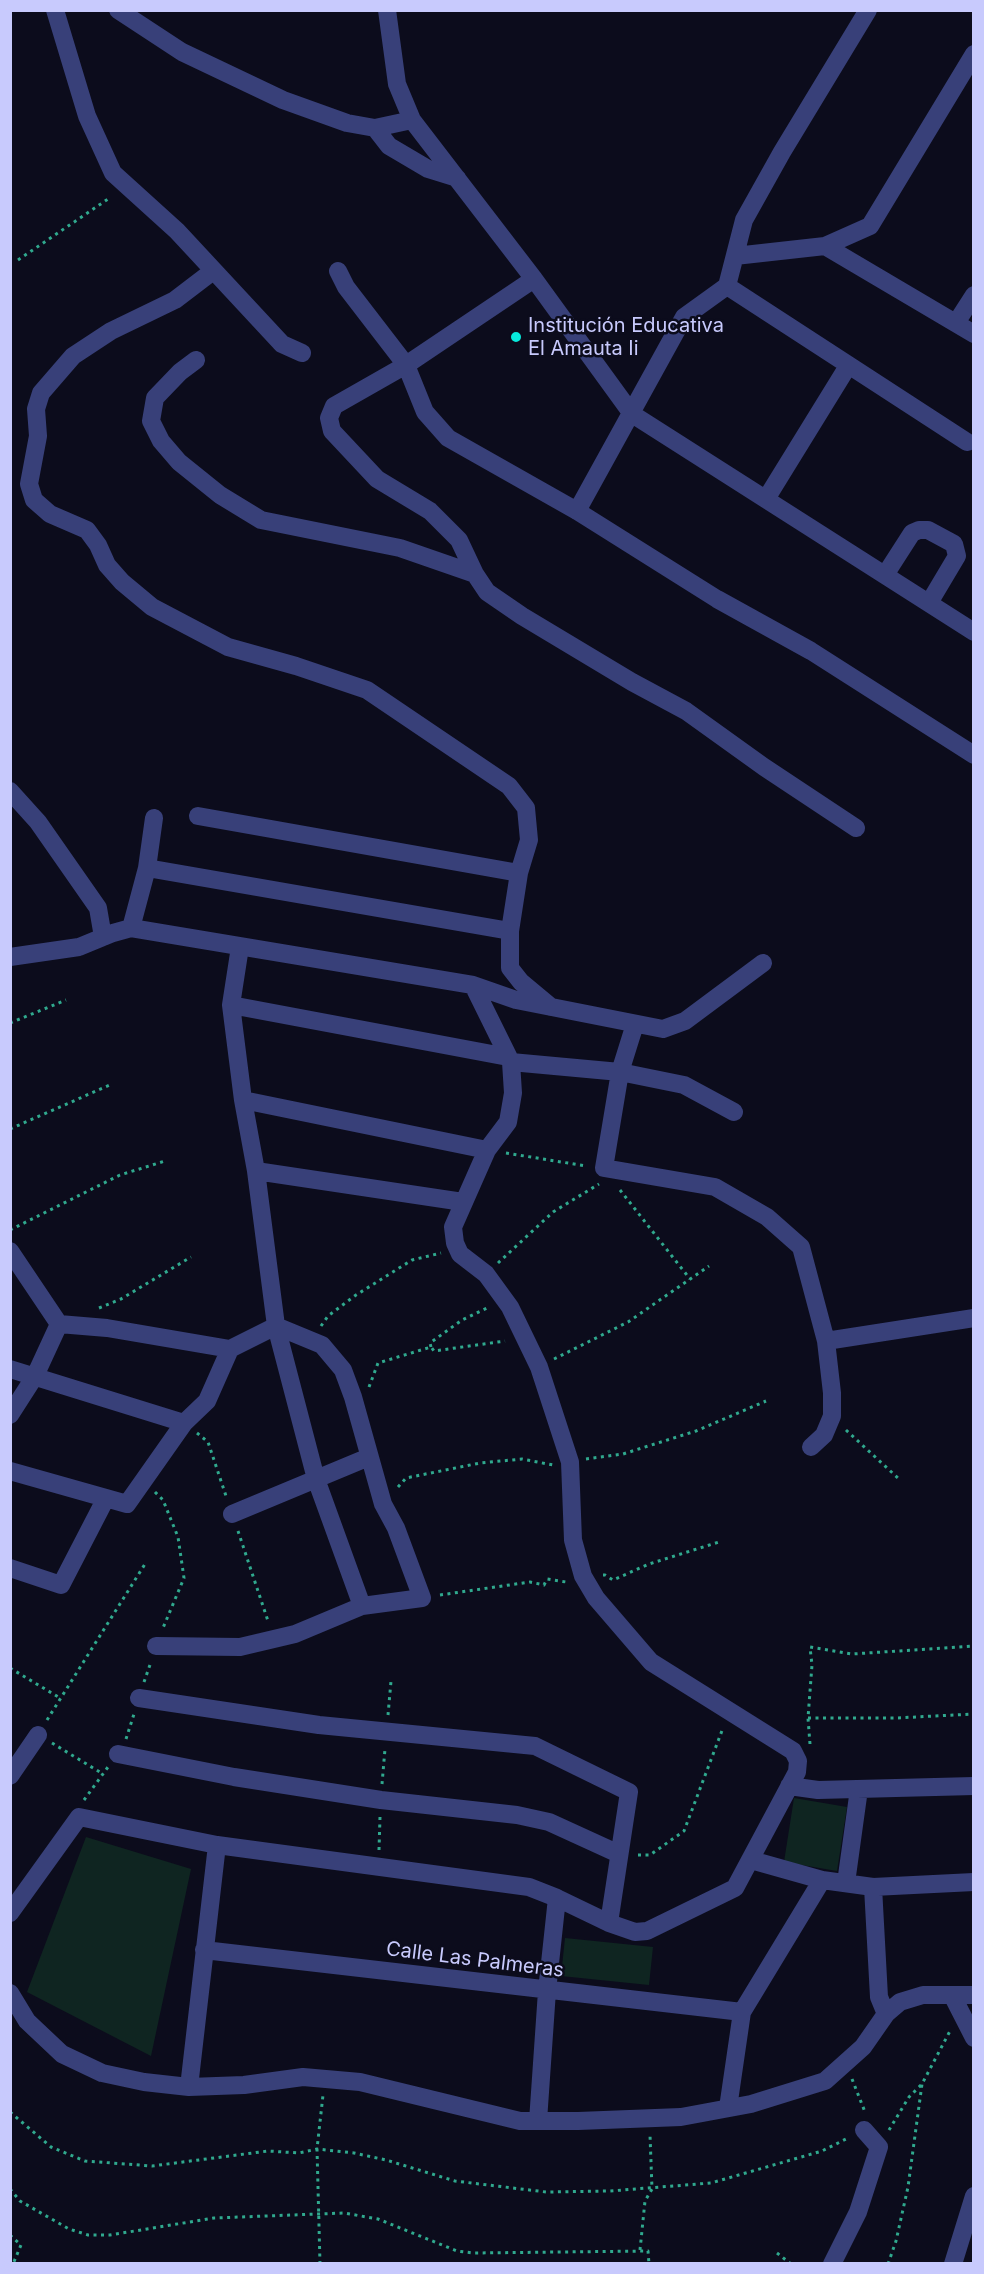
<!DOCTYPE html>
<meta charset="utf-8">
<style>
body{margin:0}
#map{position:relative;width:984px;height:2274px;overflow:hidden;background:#0c0c1c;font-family:Inter,sans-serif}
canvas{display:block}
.frame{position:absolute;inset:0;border:12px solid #c8cafd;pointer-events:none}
</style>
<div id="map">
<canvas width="984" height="2274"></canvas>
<div class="frame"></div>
</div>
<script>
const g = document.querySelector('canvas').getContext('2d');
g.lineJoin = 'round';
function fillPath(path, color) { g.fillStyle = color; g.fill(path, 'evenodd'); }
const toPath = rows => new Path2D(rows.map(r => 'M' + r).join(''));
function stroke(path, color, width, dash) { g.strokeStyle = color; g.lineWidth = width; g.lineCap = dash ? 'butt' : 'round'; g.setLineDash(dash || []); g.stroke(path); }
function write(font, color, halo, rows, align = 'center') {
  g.font = font + ' Inter,sans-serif'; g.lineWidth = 5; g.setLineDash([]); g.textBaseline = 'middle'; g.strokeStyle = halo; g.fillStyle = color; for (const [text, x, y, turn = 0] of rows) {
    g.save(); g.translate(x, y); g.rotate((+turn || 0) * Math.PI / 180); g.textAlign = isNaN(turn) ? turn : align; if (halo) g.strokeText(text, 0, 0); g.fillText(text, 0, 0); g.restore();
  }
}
fillPath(toPath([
 [794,1798,847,1807,837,1871,784,1862],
 [86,1837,191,1869,151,2056,27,1992],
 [565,1938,653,1947,649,1985,561,1976]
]), '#0f2521');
stroke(toPath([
 [18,260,111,197],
 [10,1023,66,1000],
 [10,1129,112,1084],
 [506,1153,586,1166],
 [620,1190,690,1279],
 [10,1230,120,1175,165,1161],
 [498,1263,553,1212,599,1184],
 [99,1308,121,1299,191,1257],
 [321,1326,328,1316,356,1295,412,1260,441,1253],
 [431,1347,430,1343,462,1320,489,1307],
 [554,1359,628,1322,709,1266],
 [369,1387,378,1363,431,1347,434,1351,505,1341],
 [846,1430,899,1479],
 [197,1433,208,1442,226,1496],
 [586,1459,623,1454,696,1431,766,1401],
 [398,1487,406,1478,480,1463,522,1459,553,1465],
 [155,1492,163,1500,178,1537,184,1578,163,1628],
 [238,1531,268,1621],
 [603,1575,605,1575,613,1580,649,1564,722,1541],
 [440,1595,530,1582,544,1585,547,1579,566,1582],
 [10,1668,60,1698],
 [144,1682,151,1662],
 [388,1715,391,1681],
 [808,1718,896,1718,974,1714],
 [47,1720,145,1564],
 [126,1739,134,1714],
 [52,1743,103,1774],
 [810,1744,808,1718,812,1665,810,1647,852,1654,974,1646],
 [382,1784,385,1749],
 [84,1800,108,1767],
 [379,1850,380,1817],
 [638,1855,650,1855,684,1831,723,1728],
 [852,2079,865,2112],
 [10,2112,51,2147,85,2161,152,2166,268,2151,299,2153,317,2149,354,2153,386,2160,455,2181,546,2192,610,2191,711,2183,822,2151,848,2138],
 [889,2130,909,2097,922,2084,950,2031],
 [10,2189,20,2201,69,2229,88,2235,110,2235,214,2218,344,2213,378,2219,457,2251,473,2253,648,2251,649,2264],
 [10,2235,21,2245,13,2264],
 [640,2250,645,2201,652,2189,650,2135],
 [777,2253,791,2264],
 [320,2264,317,2149,323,2095],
 [888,2264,896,2241,908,2187,922,2084]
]), '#30a98e', 3, [3, 4.5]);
stroke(toPath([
 [55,10,87,116,113,173,177,231,282,344,302,353],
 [118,10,182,52,283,100,347,123,375,128,412,120],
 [387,10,397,84,412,120,534,279,632,414,974,632],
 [375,128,389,146,428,169,457,178],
 [825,246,974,334],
 [735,256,825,246,870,226,974,54],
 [213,271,175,300,111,331,73,356,41,393,36,409,38,436,29,484,34,500,50,514,87,530,98,545,107,565,122,582,152,607,228,647,296,666,367,690,509,786,526,808,529,840,519,873,510,931,510,968,521,982,551,1007],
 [338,271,346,287,406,365,425,412,448,438,577,511,717,599,811,651,974,755],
 [534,279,406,365,334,406,329,418,332,431,377,479,430,511,459,540,475,574,487,592,522,616,632,682,686,711,764,767,856,828],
 [727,286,967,442],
 [956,323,974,295],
 [196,360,180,372,155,398,151,421,161,441,179,462,220,495,261,520,400,548,475,574],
 [766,499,848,366],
 [577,511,684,317,727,286,744,220,782,152,868,10],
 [885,575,912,533,919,530,928,530,954,544,957,556,929,603],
 [10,791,38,822,98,908,103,937],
 [198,816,519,873],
 [147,868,510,931],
 [131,928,147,868,154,818],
 [240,947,231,1005,243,1100,256,1171,276,1326,316,1479,362,1606],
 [10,957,79,947,113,933,131,928,473,985,516,1000,663,1029,685,1021,763,963],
 [231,1005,508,1057],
 [635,1024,620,1072,604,1168,715,1187,767,1217,801,1247,826,1341,832,1393,832,1416,824,1435,811,1447],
 [511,1062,620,1072,684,1085,734,1112],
 [243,1100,487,1150],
 [256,1171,463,1202],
 [10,1251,59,1324,35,1376,10,1415],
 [59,1324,107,1328,230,1349],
 [826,1341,974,1318],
 [10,1369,184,1423],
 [10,1471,127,1504,184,1423,207,1401,230,1349,276,1326,322,1345,343,1370,353,1397,383,1504,396,1528,422,1598,362,1606,295,1634,240,1647,156,1646],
 [232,1514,369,1457],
 [10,1568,61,1585,106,1498],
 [139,1698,319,1725,535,1746,629,1792,609,1923],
 [118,1754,234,1777,381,1800,517,1815,549,1822,619,1854],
 [10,1776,38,1735],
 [789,1786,818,1790,974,1786],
 [751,1860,822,1880,873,1887,974,1882],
 [846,1883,859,1789],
 [873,1887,879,1997,886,2014],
 [10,1913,79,1817,217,1845,529,1887,557,1898,609,1923,635,1932,647,1931,735,1888,797,1772,798,1761,793,1751,651,1662,596,1598,583,1576,573,1540,570,1462,539,1367,510,1307,486,1274,460,1254,455,1243,453,1227,487,1150,508,1122,513,1093,511,1062,473,985],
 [204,1950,742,2012],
 [10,1993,27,2021,62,2054,102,2073,144,2082,189,2087,244,2085,303,2077,360,2082,520,2121,578,2121,681,2117,751,2104,825,2081,863,2047,886,2014,900,2002,923,1995,974,1995],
 [952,1995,974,2038],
 [189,2087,217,1845],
 [728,2108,742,2012,822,1880],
 [538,2121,547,1991,557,1898],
 [832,2264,858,2212,879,2147,864,2130],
 [953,2264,974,2196]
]), '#384079', 18);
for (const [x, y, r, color] of [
 [516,337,6,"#07eadc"]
]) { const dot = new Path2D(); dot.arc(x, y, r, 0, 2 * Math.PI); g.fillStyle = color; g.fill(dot); stroke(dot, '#0c0c1c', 2); }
write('20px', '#c8cafd', '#0c0c1c', [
 ["Institución Educativa",528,326],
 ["El Amauta Ii",528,349]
], 'left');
write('20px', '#c8cafd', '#0c0c1c', [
 ["Calle Las Palmeras",475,1960,7]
]);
</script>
